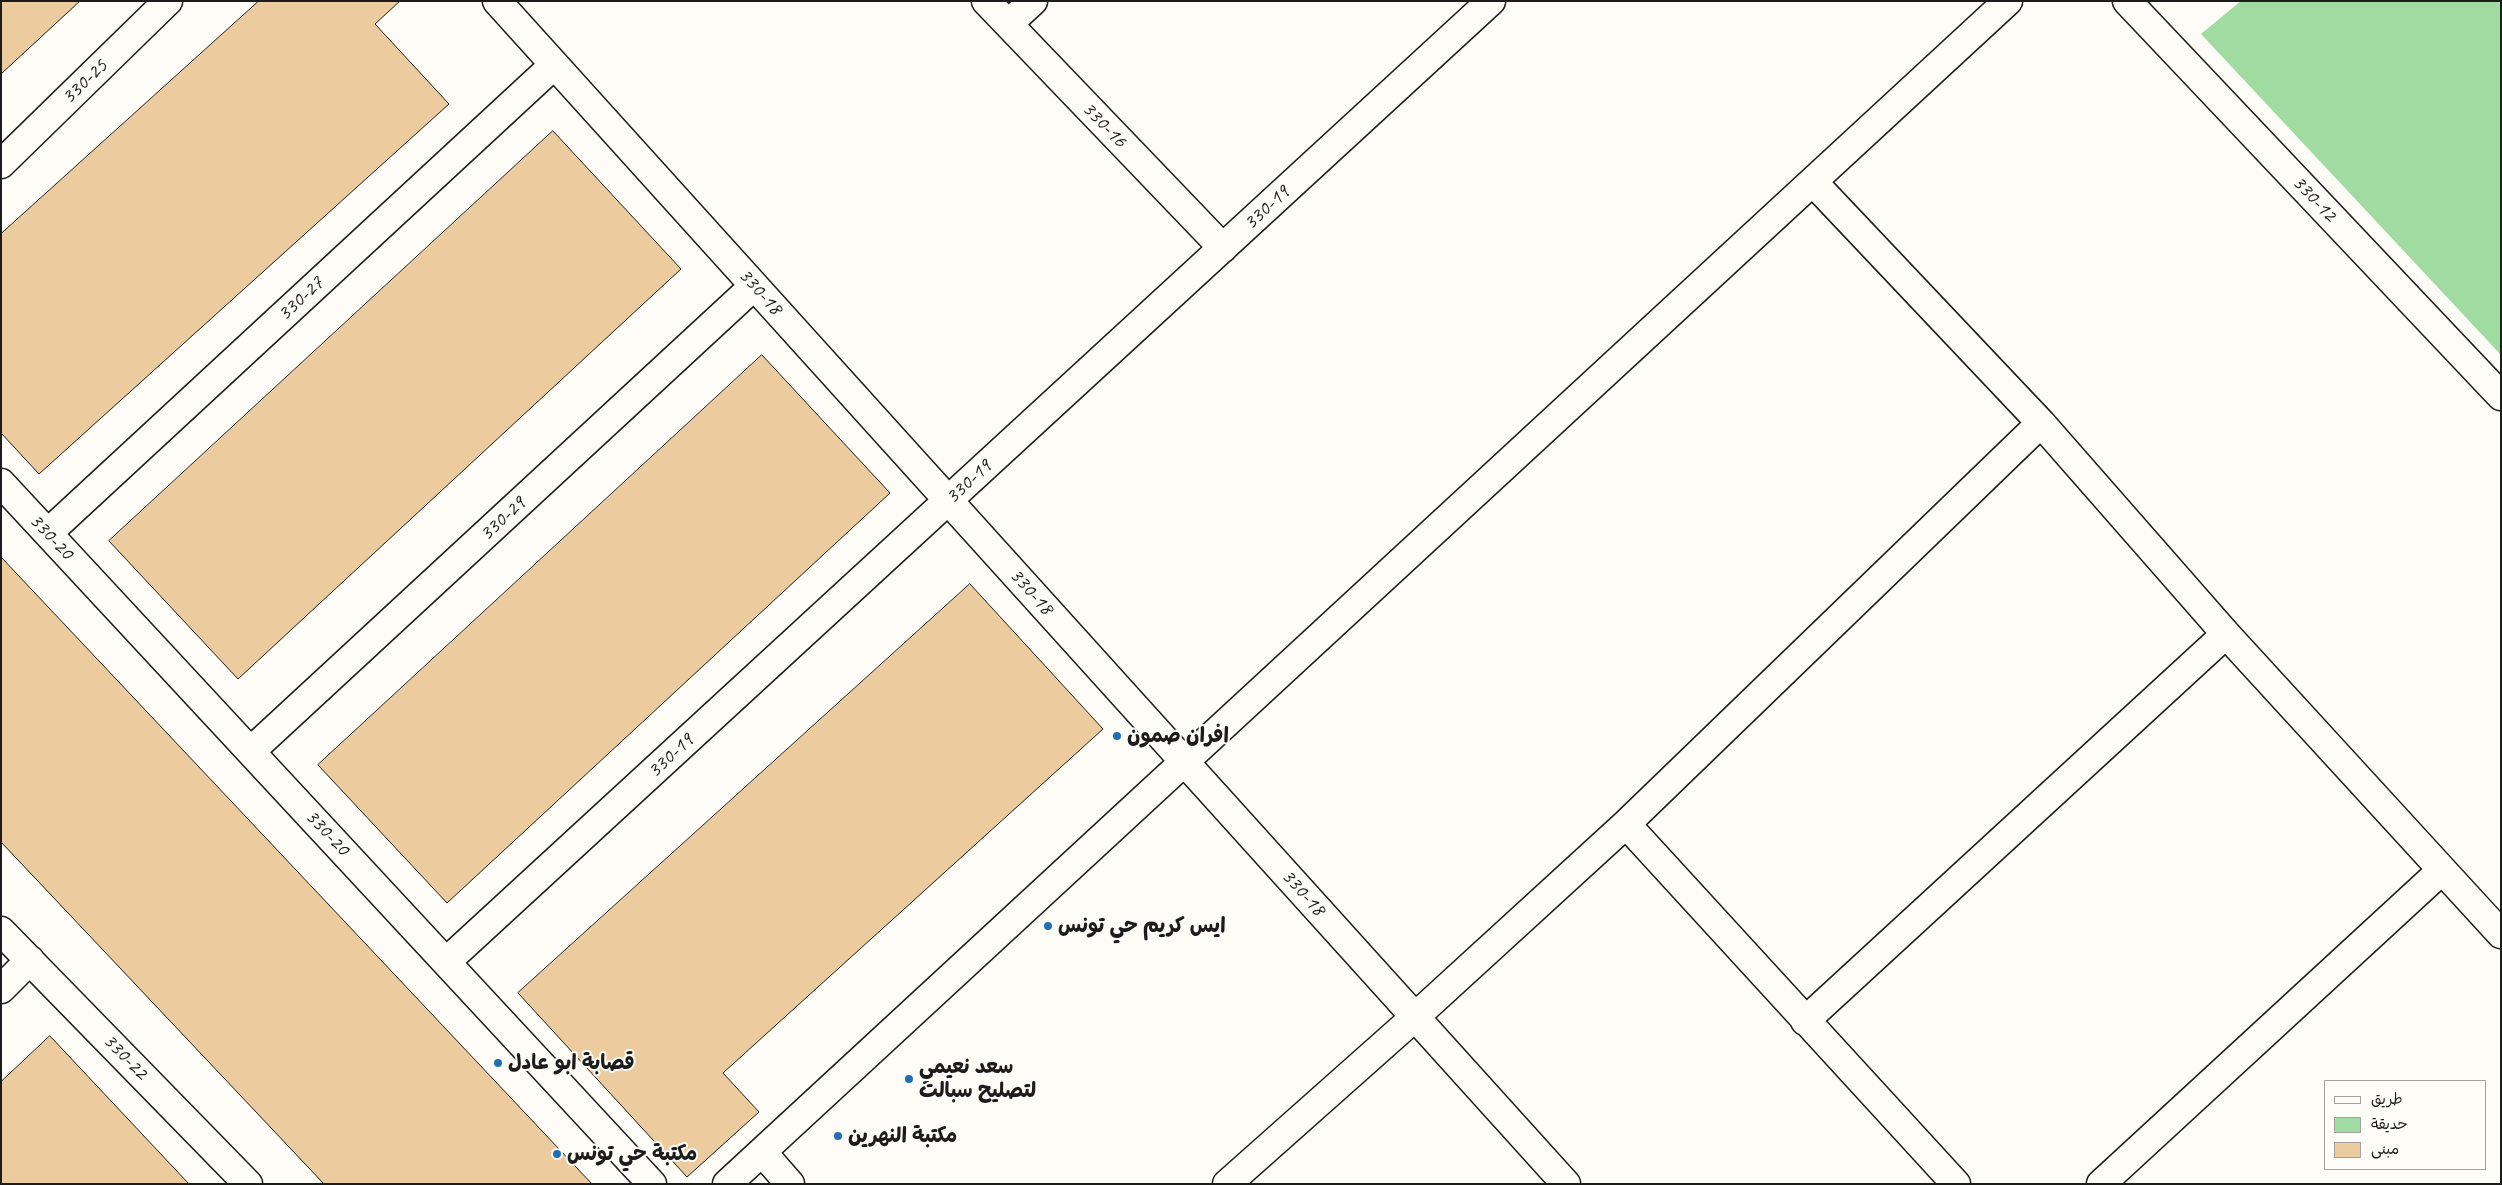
<!DOCTYPE html>
<html>
<head>
<meta charset="utf-8">
<style>
  body { margin:0 }
  #map { position:relative; width:2502px; height:1185px; overflow:hidden; background:#fdfcf7; font-family:Caveat,"Playpen Sans Arabic",sans-serif }
  canvas { display:block }
  .frame { position:absolute; inset:0; border:2px solid #1c1c1c; pointer-events:none }
  .legend { position:absolute; left:2324px; top:1080px; width:162px; height:90px; box-sizing:border-box; background:#fdfcf7; border:1px solid #a3a29f; margin:0; padding:6px 9px; list-style:none; font-size:15px; color:#1c1c1c }
  .legend li { display:flex; align-items:center; gap:10px; height:25px }
  .legend b { width:25px; border:1px solid #a3a29f }
</style>
</head>
<body>
<div id="map">
<canvas width="2502" height="1185"></canvas>
<div class="frame"></div>
<ul class="legend">
<li><b style="height:6px;background:#fdfcf7"></b>طريق</li>
<li><b style="height:14px;background:#a0dba1"></b>حديقة</li>
<li><b style="height:14px;background:#eccb9e"></b>مبنى</li>
</ul>
</div>
<script>
const ctx = document.querySelector('canvas').getContext('2d');
ctx.lineJoin = 'round';
function fill(path, color) {
  ctx.fillStyle = color;
  ctx.fill(path, 'evenodd');
}
function stroke(path, color, width, dash) {
  ctx.strokeStyle = color;
  ctx.lineWidth = width;
  ctx.lineCap = dash ? 'butt' : 'round';
  ctx.setLineDash(dash || []);
  ctx.stroke(path);
}
function drawText(font, color, halo, rows, align = 'center') {
  ctx.font = font + ' Caveat,"Playpen Sans Arabic",sans-serif';
  ctx.lineWidth = 4;
  ctx.setLineDash([]);
  ctx.textBaseline = 'middle';
  ctx.strokeStyle = halo;
  ctx.fillStyle = color;
  for (const [text, x, y, turn = 0] of rows) {
    ctx.save();
    ctx.translate(x, y);
    ctx.rotate((+turn || 0) * Math.PI / 180);
    ctx.textAlign = isNaN(turn) ? turn : align;
    if (halo) ctx.strokeText(text, 0, 0);
    ctx.fillText(text, 0, 0);
    ctx.restore();
  }
}
fill(new Path2D(`
  M2241 1H2501V355L2201 34Z`), '#a0dba1');
const building = new Path2D(`
  M1 1H80L1 74Z
  M259 1H400L375 24 449 104 39 474 1 433V234Z
  M553 131 681 269 238 679 109 541Z
  M762 355 890 493 447 903 318 765Z
  M1 557 592 1184H324L1 842Z
  M970 584 1103 729 723 1073 759 1112 687 1177 518 993Z
  M50 1036 189 1184H1V1082Z`);
fill(building, '#eccb9e');
stroke(building, '#1c1c1c', 1);
const minor = new Path2D(`
  M497 1 1566 1184
  M986 1 1223 248
  M1008 24 1033 1
  M1 164 168 1
  M1813 182 2041 423 2226 634 2501 934
  M1 483 652 1184
  M48 533 554 65
  M251 751 754 286
  M1626 824 1956 1184
  M1 931 248 1184
  M446 962 1491 1
  M1 989 30 960
  M1805 1021 2226 634
  M762 1152 790 1184
  M727 1184 2008 1
  M1227 1184 1415 1017 1626 824 2041 423
  M2101 1184 2442 870`);
const tertiary = new Path2D(`
  M2127 1 2501 396`);
stroke(minor, '#1c1c1c', 31);
stroke(tertiary, '#1c1c1c', 31);
stroke(minor, '#fdfcf7', 28);
stroke(tertiary, '#fdfcf7', 28);
for (const [x, y, r, color] of [
  [1117,736,5,"#1f6fb2"],
  [1048,926,5,"#1f6fb2"],
  [498,1063,5,"#1f6fb2"],
  [909,1079,5,"#1f6fb2"],
  [838,1136,5,"#1f6fb2"],
  [557,1154,5,"#1f6fb2"]
]) {
  const dot = new Path2D();
  dot.arc(x, y, r, 0, 2 * Math.PI);
  ctx.fillStyle = color;
  ctx.fill(dot);
  stroke(dot, '#fdfcf7', 2);
}
drawText('21px', '#1c1c1c', '#fdfcf7', [
  ["330-25",85,82,-44],
  ["330-16",1104,125,46],
  ["330-12",2314,199,47],
  ["330-19",1267,208,-43],
  ["330-18",760,292,48],
  ["330-27",301,299,-43],
  ["330-19",969,482,-43],
  ["330-29",503,519,-43],
  ["330-20",51,537,47],
  ["330-18",1031,592,48],
  ["330-19",671,756,-43],
  ["330-20",327,833,47],
  ["330-18",1303,893,48],
  ["330-22",125,1057,46]
]);
drawText('bold 21px', '#1c1c1c', '#fdfcf7', [
  ["افران صمون",1127,736],
  ["ايس كريم حي تونس",1058,926],
  ["قصابة ابو عادل",508,1063],
  ["سعد نعيمي",919,1067],
  ["لتصليح سبالت",919,1091],
  ["مكتبة النهرين",848,1136],
  ["مكتبة حي تونس",567,1154]
], 'left');
</script>
</body>
</html>
